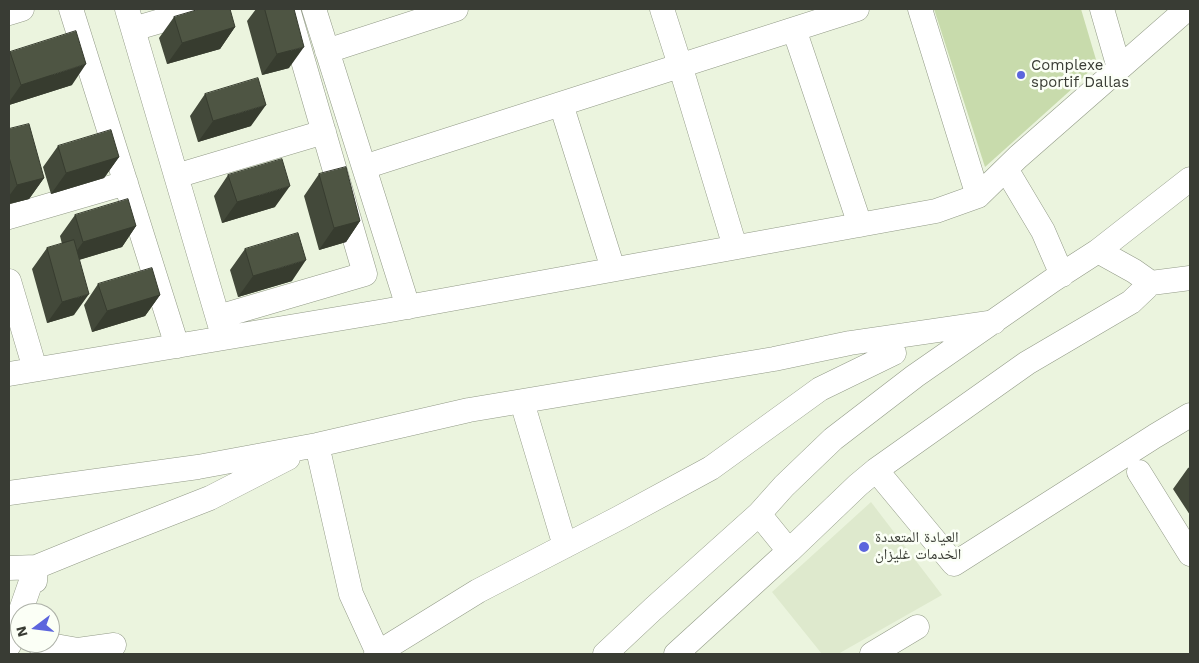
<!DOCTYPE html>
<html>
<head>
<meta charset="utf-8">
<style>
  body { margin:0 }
  #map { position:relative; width:1199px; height:663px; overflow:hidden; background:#ebf4de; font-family:"Work Sans",sans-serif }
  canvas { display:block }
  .frame { position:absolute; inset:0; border:10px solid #393c34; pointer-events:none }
  .north { position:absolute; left:10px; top:603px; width:50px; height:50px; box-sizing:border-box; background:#fbfff6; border:1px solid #adb1a8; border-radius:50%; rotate:255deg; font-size:14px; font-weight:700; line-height:20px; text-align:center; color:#393c34 }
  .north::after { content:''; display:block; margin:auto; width:18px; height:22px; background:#5c65dd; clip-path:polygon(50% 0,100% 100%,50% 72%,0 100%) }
</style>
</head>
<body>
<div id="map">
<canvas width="1199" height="663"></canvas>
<div class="frame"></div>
<div class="north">N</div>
</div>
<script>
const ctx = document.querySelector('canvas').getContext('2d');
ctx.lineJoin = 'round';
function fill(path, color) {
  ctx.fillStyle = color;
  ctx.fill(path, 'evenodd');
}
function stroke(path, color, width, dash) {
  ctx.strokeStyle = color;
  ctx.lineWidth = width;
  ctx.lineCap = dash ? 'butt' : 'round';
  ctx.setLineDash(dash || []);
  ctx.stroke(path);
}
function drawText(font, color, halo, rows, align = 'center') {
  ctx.font = font + ' "Work Sans","Noto Naskh Arabic",sans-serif';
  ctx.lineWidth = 5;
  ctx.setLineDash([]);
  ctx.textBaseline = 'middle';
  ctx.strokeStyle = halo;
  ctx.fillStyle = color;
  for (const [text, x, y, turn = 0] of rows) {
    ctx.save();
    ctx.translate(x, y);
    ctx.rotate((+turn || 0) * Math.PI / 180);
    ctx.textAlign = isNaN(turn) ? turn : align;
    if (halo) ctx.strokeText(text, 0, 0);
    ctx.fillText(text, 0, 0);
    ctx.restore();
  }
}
fill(new Path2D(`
  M871 502 942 595 838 654H822L772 592Z`), '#dee9cd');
fill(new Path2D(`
  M934 9H1081L1097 63 1073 88 985 167Z`), '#c8dbac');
const street = new Path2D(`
  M71 9 177 346
  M127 9 222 332
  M314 9 408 307
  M662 9 680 65 735 247
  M920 9 978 196
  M1102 9 1119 68
  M9 13 22 9
  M133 29 202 9
  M794 29 860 225
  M327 51 456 9
  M561 104 613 269
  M364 167 857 9
  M1006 169 1043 231 1062 275
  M176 176 324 132
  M9 217 126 183
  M1098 251 1134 271 1151 283
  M9 281 35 369
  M218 317 365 274 288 9
  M9 374 385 311 936 211 978 196 1018 157 1187 9
  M522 402 565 546
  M317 445 351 594 378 653
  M876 470 954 564 1155 436 1190 415
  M1139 472 1190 554
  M9 493 198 467 317 445 469 410 774 359 850 343 994 322
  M759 514 789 551
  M9 568 36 567 35 581
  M20 613 36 567 90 545 210 498 288 458
  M38 643 78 650 114 645
  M9 645 20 614
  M376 654 478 591 619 518 711 468 820 389 894 353
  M605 654 653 609 759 514 784 486 833 439 915 376 1053 280 1098 251 1190 179
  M676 654 789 551 858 485 876 470 1027 363 1131 302 1151 283 1190 278
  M872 654 917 627`);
stroke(street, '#929a87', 25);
stroke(street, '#fff', 24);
fill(new Path2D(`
  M256 9H294L289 68 262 75 247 21Z
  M174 17 235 27 220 49 167 64 159 38Z
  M10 52 72 85 9 105V54Z
  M205 94 251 126 198 142 190 116Z
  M9 129 44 178 29 199 9 204Z
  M58 146 119 157 104 178 51 194 43 167Z
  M319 174 360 221 346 242 319 250 304 196Z
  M228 175 275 207 222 223 214 196Z
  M75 215 136 226 122 247 79 260 74 315 47 323 32 269 47 248 62 244 60 236Z
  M245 249 292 281 238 297 230 270Z
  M98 284 160 295 145 316 92 332 84 305Z
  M1190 467V515L1173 489 1188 468Z`), '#43493a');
fill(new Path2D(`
  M235 27 220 49 167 64 182 43Z
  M304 47 289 68 262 75 277 54Z
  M86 64 72 85 9 105V102L21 85Z
  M266 105 251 126 198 142 213 121Z
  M119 157 104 178 51 194 66 173Z
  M44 178 29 199 9 204V196L17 185Z
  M290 186 275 207 222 223 237 202Z
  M360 221 346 242 319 250 334 228Z
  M136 226 122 247 68 263 83 242Z
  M306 260 292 281 238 297 253 276Z
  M89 294 74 315 47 323 62 302Z
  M160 295 145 316 92 332 107 311Z`), '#373c2f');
const building = new Path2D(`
  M200 9H230L235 27 182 43 174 17Z
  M265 9H294L304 47 277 54Z
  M76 31 86 64 21 85 10 52Z
  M258 78 266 105 213 121 205 94Z
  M29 124 44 178 17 185 9 157V129Z
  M111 130 119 157 66 173 58 146Z
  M282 159 290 186 237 202 228 175Z
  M346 167 360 221 334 228 319 174Z
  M128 199 136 226 83 242 75 215Z
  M298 233 306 260 253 276 245 249Z
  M74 240 89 294 62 302 47 248Z
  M152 268 160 295 107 311 98 284Z`);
fill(building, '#4e5543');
stroke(building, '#373c2f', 1);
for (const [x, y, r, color] of [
  [1021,75,5,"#5c65dd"],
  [864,547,6,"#5c65dd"]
]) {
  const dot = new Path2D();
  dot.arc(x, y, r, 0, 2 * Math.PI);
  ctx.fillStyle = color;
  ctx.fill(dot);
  stroke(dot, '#fbfff6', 2);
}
drawText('15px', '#393c34', '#fbfff6', [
  ["Complexe",1031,66],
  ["sportif Dallas",1031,83],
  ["العيادة المتعددة",875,538],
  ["الخدمات غليزان",875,555]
], 'left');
</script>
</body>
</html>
